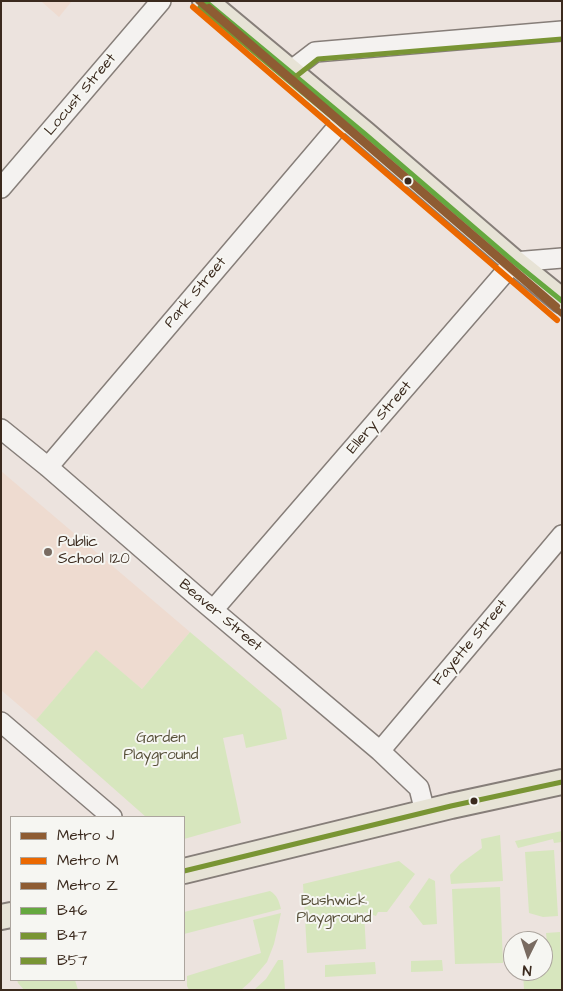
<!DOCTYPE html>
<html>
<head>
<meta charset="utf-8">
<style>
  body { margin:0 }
  #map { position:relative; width:563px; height:991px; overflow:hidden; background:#ece3de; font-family:"Architects Daughter",sans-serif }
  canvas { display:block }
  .frame { position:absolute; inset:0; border:2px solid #3b2a1e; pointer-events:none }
  .legend { position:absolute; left:10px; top:816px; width:175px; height:165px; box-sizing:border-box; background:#f6f6f2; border:1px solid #aba49d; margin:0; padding:6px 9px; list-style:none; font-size:15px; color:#3b2a1e }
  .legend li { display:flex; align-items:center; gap:10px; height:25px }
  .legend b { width:25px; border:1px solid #aba49d }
  .north { position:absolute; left:503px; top:931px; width:50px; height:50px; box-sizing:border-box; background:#f6f6f2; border:1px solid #aba49d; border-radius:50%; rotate:184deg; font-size:14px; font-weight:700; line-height:20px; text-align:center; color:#3b2a1e }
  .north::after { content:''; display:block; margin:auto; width:18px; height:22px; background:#796b61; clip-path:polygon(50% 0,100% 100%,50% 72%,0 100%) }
</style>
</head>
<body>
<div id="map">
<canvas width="563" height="991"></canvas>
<div class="frame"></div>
<ul class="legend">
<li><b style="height:6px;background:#8e5c33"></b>Metro J</li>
<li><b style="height:6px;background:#eb6800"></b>Metro M</li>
<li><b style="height:6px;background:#8e5c33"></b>Metro Z</li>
<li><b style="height:6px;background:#65a83f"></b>B46</li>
<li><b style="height:6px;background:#799534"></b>B47</li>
<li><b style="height:6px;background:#799534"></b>B57</li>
</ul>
<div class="north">N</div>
</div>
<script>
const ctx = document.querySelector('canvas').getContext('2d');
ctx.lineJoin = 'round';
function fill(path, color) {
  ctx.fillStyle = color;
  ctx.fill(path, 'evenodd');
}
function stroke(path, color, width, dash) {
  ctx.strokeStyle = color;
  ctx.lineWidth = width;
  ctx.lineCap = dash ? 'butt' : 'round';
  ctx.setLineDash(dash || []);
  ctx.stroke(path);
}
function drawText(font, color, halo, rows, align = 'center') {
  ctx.font = font + ' "Architects Daughter",sans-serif';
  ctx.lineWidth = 4;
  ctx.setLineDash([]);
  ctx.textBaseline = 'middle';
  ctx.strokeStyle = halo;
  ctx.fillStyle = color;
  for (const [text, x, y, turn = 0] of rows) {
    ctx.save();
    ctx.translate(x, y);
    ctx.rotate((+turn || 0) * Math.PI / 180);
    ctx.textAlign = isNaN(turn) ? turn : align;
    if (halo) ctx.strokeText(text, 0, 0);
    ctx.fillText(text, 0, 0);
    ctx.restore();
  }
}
fill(new Path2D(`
  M43 1H72L59 17 42 2Z
  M1 471 190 632 142 689 96 651 36 720 1 690Z`), '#eedbd0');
fill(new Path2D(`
  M190 632 281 709 287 739 246 748 243 734 223 738 241 823 184 839V817H146L36 720 96 650 142 689Z
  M562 831V842L554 843 553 839 518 848 515 841Z
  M500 835 503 881 451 884 450 875 460 864 482 848 481 839Z
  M554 850 558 916 543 917 529 913 525 852Z
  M399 861 415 874 387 912H378L376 916 364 912 366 949 307 953 303 884Z
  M429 878 435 881 437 924 423 925 409 907Z
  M500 887 503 963 455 964 452 889Z
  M270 891C277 895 279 901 281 909L184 934V912Z
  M281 913 274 944 267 962 250 982 241 990H189L187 986V976L261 953 253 920Z
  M560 932 562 990H524L523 971H543V943H547L546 933Z
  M278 960H283L285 990H254L266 979Z
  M442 960 443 971 411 972V961Z
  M375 962 376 974 325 977V965Z
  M17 980H75L78 990H24L18 983Z`), '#d7e6be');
const minor = new Path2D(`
  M289 72 315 52 562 31
  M1 188 161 1
  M1 429 48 467 200 599 380 751 419 788 425 812
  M48 467 345 118
  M213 610 514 262 562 258
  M1 722 112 817
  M380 751 562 535`);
const major = new Path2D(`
  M205 1 365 134 514 262 562 301
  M184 871 451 806 562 782
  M1 917 11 915`);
stroke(minor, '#867e79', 22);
stroke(major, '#867e79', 28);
stroke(minor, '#f4f2f0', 19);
stroke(major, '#e7e3d6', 24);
stroke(new Path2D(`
  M205 1 365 134 514 262 562 301`), '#65a83f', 5);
stroke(new Path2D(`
  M200 7 360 140 509 268 557 307
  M294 78 318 59 562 39`), '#799534', 5);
stroke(new Path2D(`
  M184 871 451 806 562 782`), '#799534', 5);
stroke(new Path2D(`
  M198 1 562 314`), '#8e5c33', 6);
stroke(new Path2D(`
  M193 7 557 320`), '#eb6800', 6);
stroke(new Path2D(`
  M209 7 557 306`), '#8e5c33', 6);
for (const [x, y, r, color] of [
  [408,181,4.5,"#3b2a1e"],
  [48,552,5,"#796b61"],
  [474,801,4.5,"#3b2a1e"]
]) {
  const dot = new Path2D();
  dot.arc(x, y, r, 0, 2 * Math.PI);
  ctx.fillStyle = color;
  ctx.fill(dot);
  stroke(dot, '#f6f6f2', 2);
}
drawText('15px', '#3b2a1e', '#f6f6f2', [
  ["Locust Street",81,95,-50],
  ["Park Street",196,293,-50],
  ["Ellery Street",380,418,-49],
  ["Beaver Street",220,616,40],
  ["Fayette Street",471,643,-50]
]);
drawText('15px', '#3b2a1e', '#f6f6f2', [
  ["Public",58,543],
  ["School 120",58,560]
], 'left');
drawText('15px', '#575039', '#f6f6f2', [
  ["Garden",161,739],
  ["Playground",161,756],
  ["Bushwick",334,902],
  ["Playground",334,919]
]);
</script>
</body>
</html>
